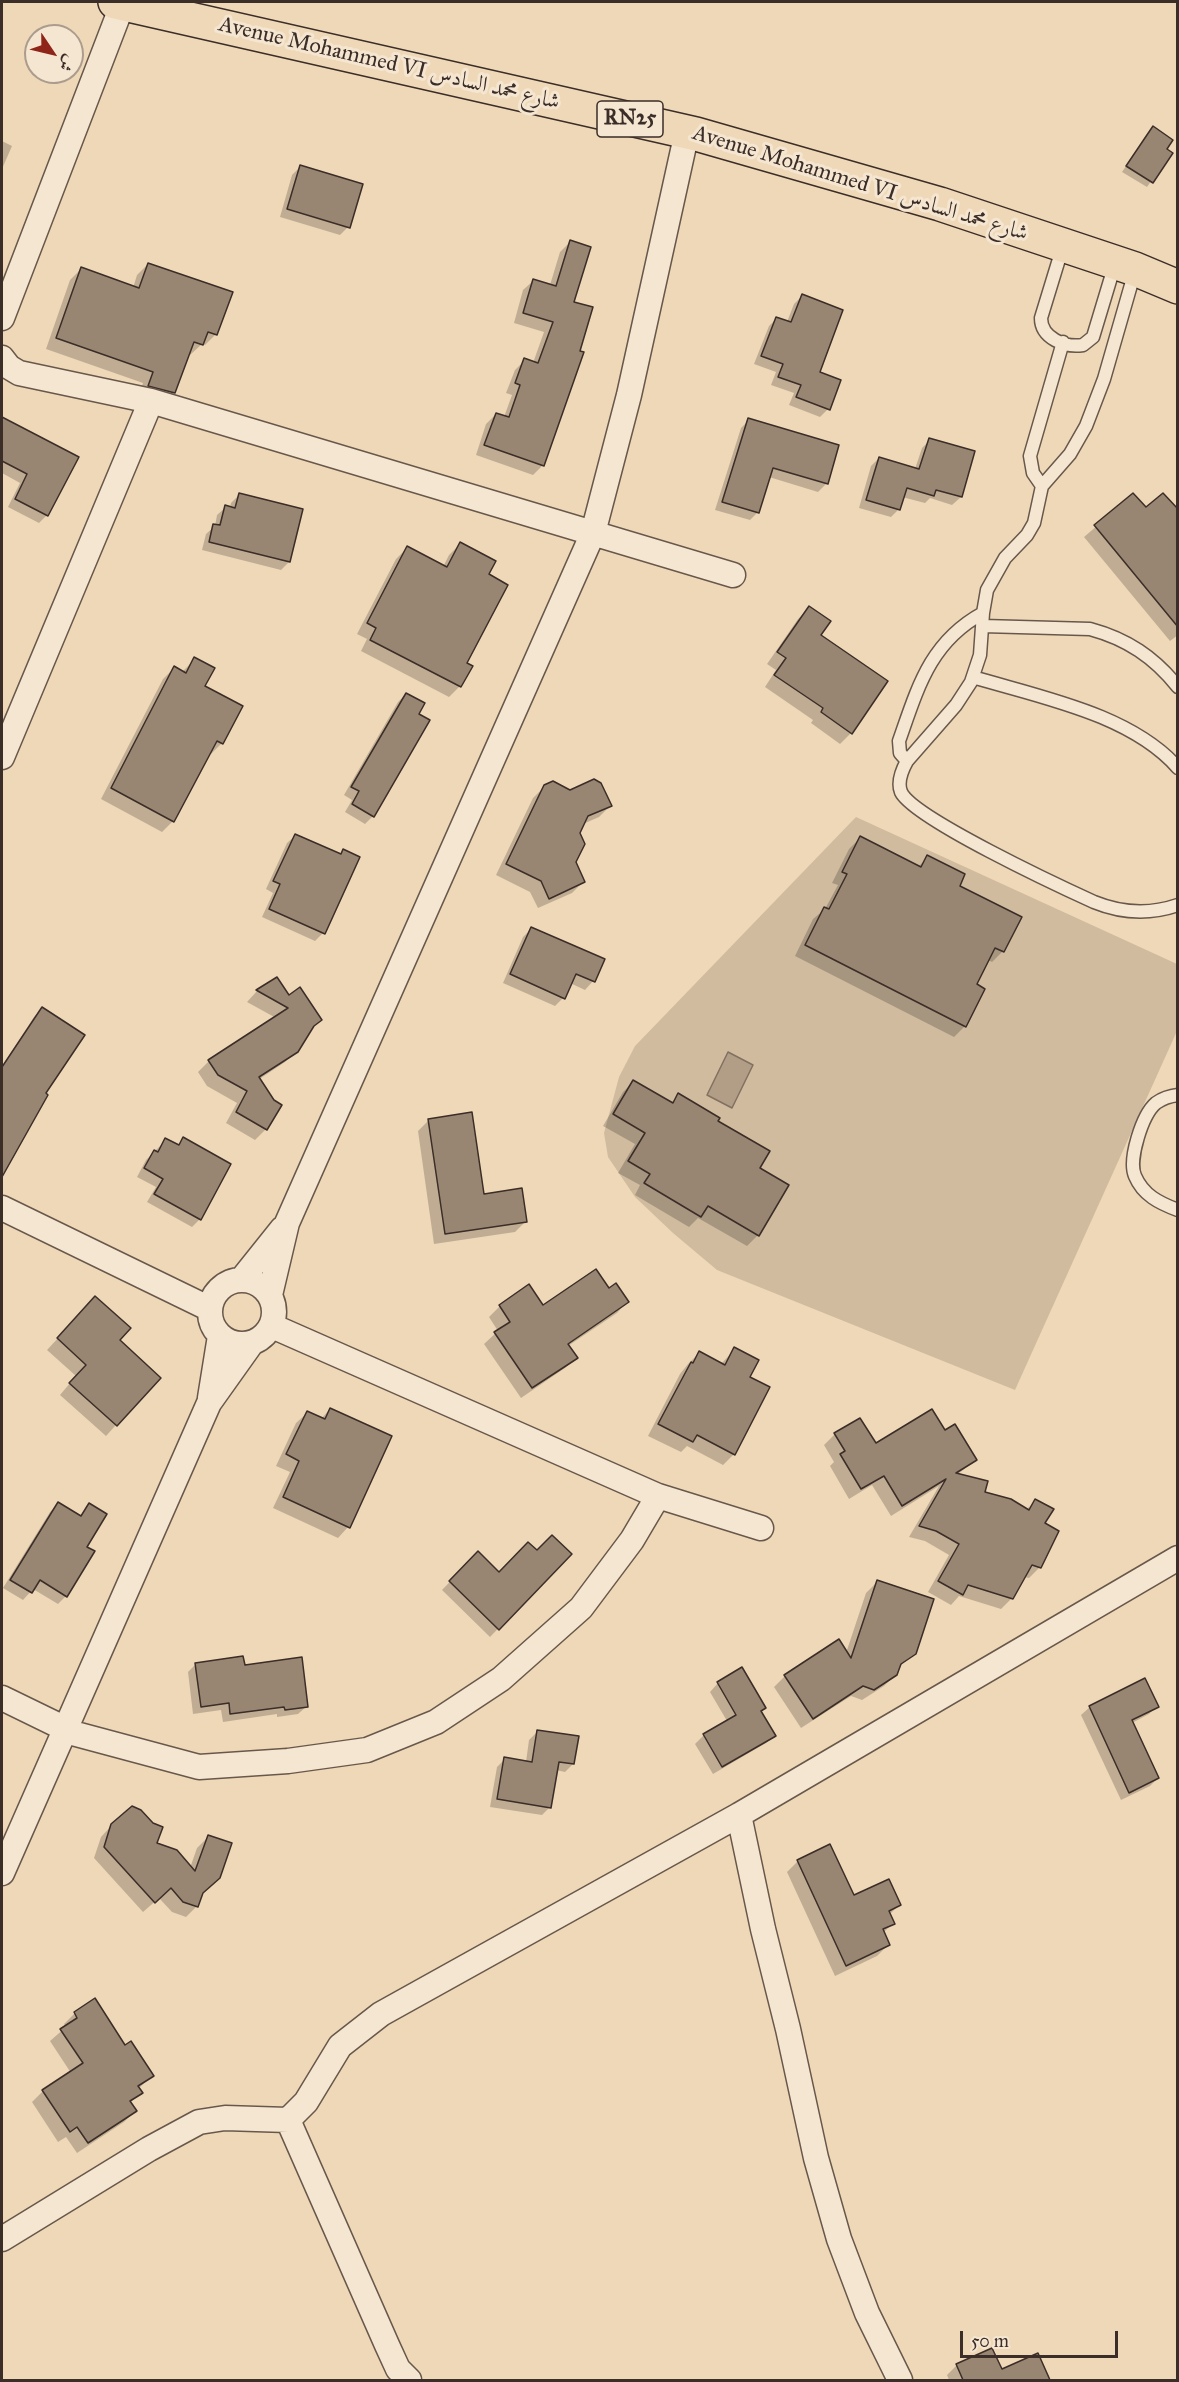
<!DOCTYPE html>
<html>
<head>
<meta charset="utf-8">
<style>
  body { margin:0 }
  #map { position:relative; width:1179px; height:2382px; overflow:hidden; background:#efd8b8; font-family:"IM FELL Great Primer",Amiri,serif }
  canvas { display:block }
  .frame { position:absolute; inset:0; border:3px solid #3b2d27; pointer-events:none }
  .north { position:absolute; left:24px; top:24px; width:60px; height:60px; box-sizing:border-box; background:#f5e6d1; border:2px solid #ab9c8d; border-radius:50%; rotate:125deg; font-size:16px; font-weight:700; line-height:24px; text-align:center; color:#3b2d27 }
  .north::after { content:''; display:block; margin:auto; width:21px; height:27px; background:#8f2418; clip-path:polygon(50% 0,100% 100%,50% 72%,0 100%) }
  .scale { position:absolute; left:960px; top:2331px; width:158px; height:27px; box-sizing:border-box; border:3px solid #3b2d27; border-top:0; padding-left:8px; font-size:18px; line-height:21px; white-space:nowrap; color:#3b2d27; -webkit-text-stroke:4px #f5e6d1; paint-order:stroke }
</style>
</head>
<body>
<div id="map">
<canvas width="1179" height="2382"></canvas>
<div class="frame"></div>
<div class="north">ش</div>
<div class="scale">50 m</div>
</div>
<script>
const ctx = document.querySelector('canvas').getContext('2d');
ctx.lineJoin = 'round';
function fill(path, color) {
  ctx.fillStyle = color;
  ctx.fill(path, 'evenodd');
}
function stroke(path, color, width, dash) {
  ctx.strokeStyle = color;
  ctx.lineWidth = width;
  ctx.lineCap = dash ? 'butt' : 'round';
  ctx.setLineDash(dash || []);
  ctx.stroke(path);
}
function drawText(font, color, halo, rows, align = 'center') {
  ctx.font = font + ' "IM FELL Great Primer",Amiri,serif';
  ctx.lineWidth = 6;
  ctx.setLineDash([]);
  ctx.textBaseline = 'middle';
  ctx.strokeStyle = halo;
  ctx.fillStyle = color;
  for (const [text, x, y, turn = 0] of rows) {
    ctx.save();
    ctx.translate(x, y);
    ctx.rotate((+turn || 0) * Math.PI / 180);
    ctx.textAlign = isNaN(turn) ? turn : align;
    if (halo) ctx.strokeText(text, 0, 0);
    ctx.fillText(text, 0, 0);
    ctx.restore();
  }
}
fill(new Path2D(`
  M856 817 1177 964V1031L1015 1390 717 1270 673 1233 635 1197 608 1157 604 1133 619 1077 635 1046Z`), '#d0bb9f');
const water = new Path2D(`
  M728 1052 753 1065 732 1108 707 1095Z`);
fill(water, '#b29e87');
stroke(water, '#827161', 1.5);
fill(new Path2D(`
  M1148 133 1170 154 1147 187 1122 172Z
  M2 141 12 146 2 169Z
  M300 167 348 227 340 235 280 217 292 175Z
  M570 242 572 303 543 465 533 475 476 455 486 424 496 414 504 417 512 395 506 393 515 370 525 360 533 363 544 332 514 323 523 290 533 281 550 285 560 252Z
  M148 264 216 334 205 345 202 344 190 355 188 354 174 393 163 404 138 397 143 383 46 349 70 280 81 269 133 288 137 275Z
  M802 296 818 373 828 409 820 417 789 405 794 393 771 385 776 372 754 364 769 326 777 318 787 322 794 304Z
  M2 418 77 458 47 515 39 523 8 507 20 483 2 473Z
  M749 420 837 446 826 484 818 492 769 477 758 512 750 520 715 510 741 428Z
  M930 440 961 497 952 505 930 498 925 503 902 497 899 509 891 517 859 508 871 466 879 458 915 469 922 448Z
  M239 495 289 562 281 570 202 550 206 534 215 526 217 515 226 507 230 508 231 503Z
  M1133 495 1146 510 1178 512V635L1170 641 1084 537Z
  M460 544 487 575 460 686 449 697 361 651 367 639 357 634 396 559 407 548 443 567 449 555Z
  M809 608 851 733 840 744 811 723 813 720 765 687 776 670 767 664 798 619Z
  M195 659 222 743 211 754 209 753 173 821 162 832 101 799 163 679 174 668 182 672Z
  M406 694 373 816 365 824 345 812 352 800 344 795 398 702Z
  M545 786 610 806 599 817 583 824 578 833 574 862 583 882 572 893 538 908 530 892 496 875 533 798Z
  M296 835 339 855 343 850 358 857 323 933 315 941 262 917 273 893 266 889 287 843Z
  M860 838 918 867 928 857 958 886 1003 951 992 962 988 960 975 985 965 1026 954 1037 795 956 813 919 825 909 838 885 832 883 849 849Z
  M531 929 603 960 593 981 585 990 570 983 563 998 555 1006 503 983 523 937Z
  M276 979 309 1031 296 1051 285 1062 258 1080 266 1129 255 1140 226 1123 237 1103 207 1086 198 1072 209 1061 276 1018 247 1002 257 991Z
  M42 1009 44 1094 7 1163 2 1169V1066L34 1017Z
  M634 1081 671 1103 679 1095 716 1122 758 1168V1235L747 1246 698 1218 689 1227 635 1195 640 1185 618 1173 635 1144 603 1126 623 1092Z
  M429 1120 483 1196 526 1221 515 1232 434 1244 418 1131Z
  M183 1139 200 1219 192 1227 147 1202 156 1187 137 1177 146 1160 166 1140 177 1146Z
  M529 1286 542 1307 608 1290 627 1302 617 1313 568 1346 576 1358 565 1368 521 1398 484 1344 498 1331 489 1317 500 1306Z
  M85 1309 118 1340 116 1425 106 1436 60 1395 76 1376 47 1350Z
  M735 1349 748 1377 734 1454 723 1465 687 1446 681 1452 648 1436 680 1374 688 1364 699 1353 721 1364Z
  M330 1409 348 1527 338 1538 273 1508 290 1472 276 1466 296 1423 307 1413 321 1419Z
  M945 1432 975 1460 957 1475 983 1494 1026 1510 1036 1500 1043 1524 1040 1567 1029 1578 1024 1577 1012 1598 1001 1609 959 1596 951 1605 928 1592 949 1555 925 1541 909 1537 939 1486 891 1516 872 1485 849 1499 830 1466 834 1462 824 1445 835 1434 875 1445Z
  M58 1504 79 1517 89 1505 85 1547 66 1596 58 1604 33 1589 23 1600 3 1588 50 1512Z
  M537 1552 570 1554 490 1637 442 1590 478 1553 499 1574Z
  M877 1582 915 1653 898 1668 896 1674 884 1686 862 1700 851 1696 801 1728 774 1687 785 1676 846 1653 866 1593Z
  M196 1664 243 1666 307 1706 298 1714 277 1717V1714L223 1722 221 1710 193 1714 188 1672Z
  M718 1683 765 1708 760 1712 774 1735 766 1743 713 1774 695 1744 704 1735 727 1721 710 1692Z
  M1157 1706 1149 1714 1132 1723 1158 1778 1150 1786 1121 1800 1081 1715 1090 1707Z
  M538 1731 573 1764 565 1772 556 1770 550 1807 542 1815 490 1807 497 1767 505 1759 526 1762 529 1740Z
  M112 1825 155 1844 190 1868 197 1848 208 1837 202 1894 197 1906 186 1917 172 1912 159 1898 143 1912 94 1858 101 1837Z
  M798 1861 854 1897 899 1905 889 1915 893 1923 883 1933 888 1945 877 1956 835 1976 787 1872Z
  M94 2000 125 2047 152 2076 138 2089 141 2092 130 2103 135 2111 124 2122 77 2153 66 2137 58 2142 32 2102 43 2091 71 2073 50 2041 66 2027 64 2024 75 2013Z
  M992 2350 1001 2371 1038 2355 1049 2380H949L947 2375 957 2365Z`), '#0003');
const building = new Path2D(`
  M1153 126 1173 140 1167 149 1173 153 1153 183 1126 166Z
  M300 165 363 184 350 228 287 209Z
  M570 240 591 247 574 302 593 307 580 351 584 352 544 466 484 445 496 413 509 417 520 385 515 383 524 358 538 363 553 322 523 313 533 279 556 286Z
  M148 263 233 292 217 335 208 332 203 345 194 342 175 393 148 386 153 372 56 338 81 267 139 288Z
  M802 294 843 310 820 372 841 380 830 410 796 397 801 385 778 377 783 364 761 356 776 317 791 322Z
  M2 417 79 457 48 516 15 499 27 474 2 461Z
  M748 418 839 445 828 484 773 468 759 513 722 502Z
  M929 438 975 451 962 497 936 490 934 496 907 488 900 510 866 500 879 457 919 469Z
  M239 493 303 509 290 562 209 542 213 524 220 525 225 505 235 508Z
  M1133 493 1146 507 1163 493 1178 509V627L1094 525Z
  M460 542 496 561 489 574 508 585 467 663 473 666 461 687 370 640 376 628 367 623 407 546 447 567Z
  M809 606 831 621 821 635 888 681 852 734 821 712 823 708 774 675 786 658 777 652Z
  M194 657 215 668 205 686 243 706 223 744 217 741 174 822 111 788 174 666 186 673Z
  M406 693 425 703 419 714 430 720 374 817 352 804 359 791 351 787Z
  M594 779 601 783 612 806 588 816 580 833 585 844 576 862 585 882 549 899 541 881 506 864 544 785 553 781 570 790Z
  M295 834 341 854 343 849 360 857 325 934 269 909 280 884 273 881Z
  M860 836 921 867 927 855 965 874 960 886 1022 917 1004 952 995 948 977 984 985 989 966 1027 805 945 824 907 829 909 847 874 842 872Z
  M531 927 605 959 595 982 576 974 565 999 510 974Z
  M277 977 289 995 300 987 322 1020 314 1026 298 1052 259 1077 274 1100 282 1105 267 1130 236 1112 247 1091 218 1075 208 1060 288 1008 256 990Z
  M42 1007 85 1035 46 1093 48 1095 2 1177V1067Z
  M633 1080 673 1103 678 1093 720 1118 718 1121 770 1151 760 1168 789 1185 759 1236 708 1206 701 1217 644 1183 650 1174 628 1161 645 1133 613 1114Z
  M472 1112 484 1194 522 1188 527 1222 445 1234 428 1119Z
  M183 1137 231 1164 201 1220 154 1194 163 1179 144 1168 154 1150 158 1152 165 1138 179 1145Z
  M596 1269 609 1288 616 1283 629 1302 568 1344 578 1358 532 1388 494 1332 510 1322 499 1305 529 1284 543 1305Z
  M95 1296 131 1328 120 1340 161 1378 117 1426 69 1383 86 1365 57 1338Z
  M734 1347 759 1360 750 1377 770 1387 735 1455 697 1435 693 1442 658 1424 691 1362 693 1363 699 1351 725 1365Z
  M330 1408 392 1436 350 1528 283 1497 299 1461 286 1454 307 1411 325 1419Z
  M932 1409 945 1430 955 1424 977 1460 956 1473 988 1481 985 1492 1011 1499 1029 1510 1035 1499 1054 1509 1045 1523 1059 1531 1041 1568 1032 1565 1013 1599 968 1585 963 1595 938 1581 959 1544 936 1531 919 1526 946 1479 902 1506 884 1476 861 1489 840 1454 845 1451 834 1433 860 1418 876 1443Z
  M58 1502 81 1516 89 1503 107 1514 87 1547 95 1551 67 1597 40 1580 32 1593 10 1580Z
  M552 1535 572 1554 499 1630 449 1581 478 1551 499 1572 528 1542 537 1550Z
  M877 1580 934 1599 916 1654 901 1664 897 1675 874 1690 863 1686 813 1719 784 1675 839 1639 851 1658Z
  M243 1656 245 1665 302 1657 308 1707 285 1710 284 1707 230 1714 229 1703 201 1707 195 1663Z
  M742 1667 766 1708 761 1711 776 1736 722 1767 703 1734 736 1715 717 1682Z
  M1145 1678 1159 1707 1132 1720 1159 1778 1129 1793 1089 1706Z
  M537 1730 579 1736 574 1764 559 1762 551 1808 497 1799 504 1757 532 1762Z
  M132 1806 141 1810 153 1823 163 1827 157 1843 177 1850 195 1871 208 1835 232 1843 220 1878 203 1893 198 1907 183 1902 171 1888 155 1903 104 1847 111 1824Z
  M830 1844 854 1895 889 1879 901 1905 889 1911 895 1924 883 1929 890 1945 846 1966 797 1860Z
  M95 1998 125 2045 131 2041 154 2076 138 2086 143 2093 130 2101 137 2111 88 2143 77 2127 70 2132 42 2090 83 2063 60 2029 77 2018 74 2012Z
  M992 2348 1002 2369 1038 2353 1050 2380H963L956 2364Z`);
fill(building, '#998672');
stroke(building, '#3b2d27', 1.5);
const service = new Path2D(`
  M1063 246 1041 318C1041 338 1065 348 1083 345L1093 337 1115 264
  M1135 271 1104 379 1086 426 1070 454 1042 486 1034 523 1027 535 1005 558 987 590 983 613 980 655 971 682 956 705 907 761C902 770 897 782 901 792 913 818 1061 887 1094 902 1121 913 1149 915 1178 905
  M1042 486 1033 473 1030 456 1063 342
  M983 626 1090 629C1127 639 1154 657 1178 687
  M973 677C1039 697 1131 714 1178 768
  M907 761 900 753 899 741C918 687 930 642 983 613
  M1178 1095C1169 1096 1163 1098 1156 1103 1142 1115 1128 1160 1135 1176 1143 1195 1159 1203 1178 1210`);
const minor = new Path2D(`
  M2 318 123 3
  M2 358 9 367 19 373 151 401 733 575
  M2 757 151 401
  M2 1208 210 1309
  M242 1279 282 1229
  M210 1312a32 32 0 1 1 64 0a32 32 0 1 1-64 0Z
  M270 1295 287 1223 593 533 629 395 687 132
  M272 1326 658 1496 761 1528
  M210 1398 220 1336
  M2 1698 76 1734 199 1767 288 1761 367 1750 436 1722 501 1679 581 1608 632 1540 658 1496
  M739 1815 763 1929 788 2029 816 2158 839 2239 867 2313 900 2380
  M2 1873 209 1403 251 1344
  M288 2120 387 2345 398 2369 409 2380
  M2 2239 149 2149 199 2122 225 2118 288 2120 306 2102 340 2046 381 2014 739 1815 1178 1558`);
const primary = new Path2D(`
  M115 2 696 134 940 204 1135 269 1178 287`);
stroke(service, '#68584b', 15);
stroke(minor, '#68584b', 27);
stroke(primary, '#3b2d27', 36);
stroke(service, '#f5e6d1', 12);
stroke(minor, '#f5e6d1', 24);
stroke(primary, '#efd8b8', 33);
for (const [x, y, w] of [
  [630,119,66]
]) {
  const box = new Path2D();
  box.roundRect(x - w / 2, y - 18, w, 36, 4.5);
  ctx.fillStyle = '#f5e6d1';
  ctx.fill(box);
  stroke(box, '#3b2d27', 1.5);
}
drawText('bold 21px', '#3b2d27', null, [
  ["RN25",630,119]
]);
drawText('22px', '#3b2d27', '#f5e6d1', [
  ["Avenue Mohammed VI شارع محمد السادس",389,64,13],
  ["Avenue Mohammed VI شارع محمد السادس",860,184,17]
]);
</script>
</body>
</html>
